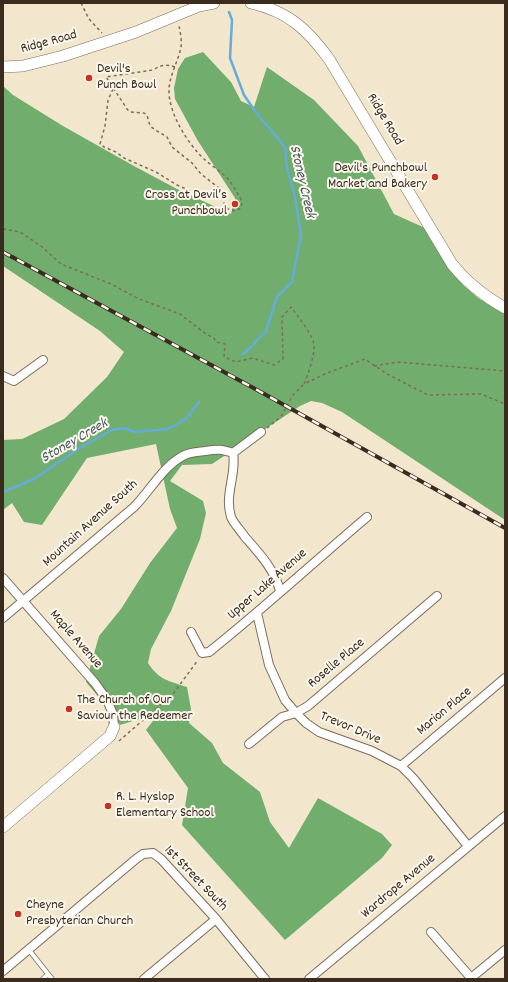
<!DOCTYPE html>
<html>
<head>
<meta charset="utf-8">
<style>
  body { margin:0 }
  #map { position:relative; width:508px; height:982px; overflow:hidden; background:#f2e7cc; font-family:Dekko,sans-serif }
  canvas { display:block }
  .frame { position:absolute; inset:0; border:4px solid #3b2a1e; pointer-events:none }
</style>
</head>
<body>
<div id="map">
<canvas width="508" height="982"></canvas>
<div class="frame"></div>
</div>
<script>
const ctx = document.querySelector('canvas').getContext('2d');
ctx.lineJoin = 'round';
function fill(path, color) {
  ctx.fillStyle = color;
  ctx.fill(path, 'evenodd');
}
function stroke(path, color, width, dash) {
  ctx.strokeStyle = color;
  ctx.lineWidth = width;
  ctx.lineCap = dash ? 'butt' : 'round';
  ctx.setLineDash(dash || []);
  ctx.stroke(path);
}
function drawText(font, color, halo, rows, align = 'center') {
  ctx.font = font + ' Dekko,sans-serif';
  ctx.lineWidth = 4;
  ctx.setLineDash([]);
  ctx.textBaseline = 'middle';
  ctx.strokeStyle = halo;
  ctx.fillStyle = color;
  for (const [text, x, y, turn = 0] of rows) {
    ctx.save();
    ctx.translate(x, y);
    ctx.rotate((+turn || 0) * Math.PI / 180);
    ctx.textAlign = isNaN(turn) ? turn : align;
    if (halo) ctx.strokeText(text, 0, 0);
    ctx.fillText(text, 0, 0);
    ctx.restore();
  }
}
fill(new Path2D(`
  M203 52 231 82 241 101 254 107 267 67 314 100 358 146 394 214 425 228 463 285 478 298 505 314V520L342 412 322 403 311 401 300 406 212 464 182 465 170 481 203 501 206 513 200 539 171 611 151 649 148 663C159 680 169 681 187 687L191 709 189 723 212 743 223 763 260 792 270 822 289 848 318 798 382 834 392 845 382 858 285 940 182 825 188 788 146 730 159 713 120 725 116 717 86 682 99 636 121 609 150 563 177 528 170 509 156 444 87 458 42 525 24 522 12 503 3 510V440L22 439 64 419 107 377 124 352 100 331 3 266V86L13 95 63 126 134 166 177 189 231 214 235 198 198 141 175 99 174 88 178 69 185 58Z`), '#71ad6d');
stroke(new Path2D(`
  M229 12 232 20 230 58 244 95 255 111 285 147 287 168 295 197 301 235 292 282 277 297 266 331 250 348 243 354
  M3 492 34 479 78 449 112 430 124 428 135 432 168 429 186 419 199 402`), '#63acdb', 2.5);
const lane = new Path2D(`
  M29 950 52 979
  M43 979 48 974`);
const street = new Path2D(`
  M3 376 14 381 43 360
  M233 453C237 474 224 494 231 517 234 524 241 531 245 537 259 553 275 570 280 591
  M3 578 95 683 107 700 113 714 114 727
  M257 613 269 665 285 700 296 713 306 723 319 732 372 751 401 766 413 778 468 846
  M3 618 134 507C150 491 162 468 181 457 188 452 197 452 205 451 218 449 221 449 233 453L261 432
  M191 632 202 653 209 652C263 609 314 562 367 517
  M249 744 282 717 296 713 308 706 437 596
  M401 766 505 678
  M431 932 472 979
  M3 971 136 859 143 854 153 853 161 859 216 919 265 979
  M471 978 505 950
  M144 979 216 919
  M309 979 505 816`);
const secondary = new Path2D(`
  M251 3C289 12 307 29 329 59L452 264C467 283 484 296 505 308
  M3 67 23 66 63 56 136 32 199 6 214 3
  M3 827 110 736 114 727`);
stroke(lane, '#7b6c5b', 5.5);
stroke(street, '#7b6c5b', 10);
stroke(secondary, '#7b6c5b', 12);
stroke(new Path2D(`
  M81 3 89 19 102 33
  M175 67C166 64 161 65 153 70L106 77 127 109 130 112 144 113 147 115 150 126 157 131 167 137 172 147 192 163 201 174 219 188 223 194 224 203 228 209 235 211 241 208 242 201C238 194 234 187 229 180 220 170 208 164 199 154 185 138 171 116 169 94 168 77 178 63 181 47 182 40 180 32 179 25
  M113 89 108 100 105 126 100 144 104 147 116 152 124 158 156 172 177 185 195 193 206 197 222 194
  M3 229 20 232 41 246 61 264 111 284 139 299 180 314 206 334 214 338 216 342 225 344 224 357 236 362 253 358 274 365 283 359 282 317 291 307C297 315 313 335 314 345 315 354 308 375 304 384L327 373 365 359 387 374 428 395 481 394 505 404
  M374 366 397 362 505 371
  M267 428 278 419 282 415 293 395 304 384
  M119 741 173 694 198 660`), '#7b6c5b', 1.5, [3, 3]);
stroke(lane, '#fff', 4);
stroke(street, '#fff', 8);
stroke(secondary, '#fff', 11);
const rail = new Path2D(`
  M3 252 259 391 505 528`);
stroke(rail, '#3b2a1e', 4);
stroke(rail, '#fbf7ec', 2.5, [8]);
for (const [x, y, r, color] of [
  [89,78,4,"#c8321e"],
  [435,177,4,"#c8321e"],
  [235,204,4,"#c8321e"],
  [69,709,4,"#c8321e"],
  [108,806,4,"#c8321e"],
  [18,914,4,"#c8321e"]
]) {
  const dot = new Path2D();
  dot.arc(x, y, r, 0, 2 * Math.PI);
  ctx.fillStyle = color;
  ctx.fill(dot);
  stroke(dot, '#fbf7ec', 1.5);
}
drawText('14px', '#3b2a1e', '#fbf7ec', [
  ["Ridge Road",49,43,-15],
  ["Ridge Road",384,120,59],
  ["Mountain Avenue South",91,524,-42],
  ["Upper Lake Avenue",268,585,-41],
  ["Maple Avenue",75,640,49],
  ["Roselle Place",337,664,-40],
  ["Marion Place",445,712,-40],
  ["Trevor Drive",350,729,23],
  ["1st Street South",195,879,46],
  ["Wardrope Avenue",399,887,-40]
]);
drawText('14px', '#3b2a1e', '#fbf7ec', [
  ["Devil's",97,70],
  ["Punch Bowl",97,86],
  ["Devil's Punchbowl",427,169,"right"],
  ["Market and Bakery",427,185,"right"],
  ["Cross at Devil’s",227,196,"right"],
  ["Punchbowl",227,212,"right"],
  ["The Church of Our",77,701],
  ["Saviour the Redeemer",77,717],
  ["R. L. Hyslop",116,798],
  ["Elementary School",116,814],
  ["Cheyne",26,906],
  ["Presbyterian Church",26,922]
], 'left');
drawText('italic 15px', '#495860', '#fbf7ec', [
  ["Stoney Creek",301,182,77],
  ["Stoney Creek",75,442,-30]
]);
</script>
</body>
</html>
